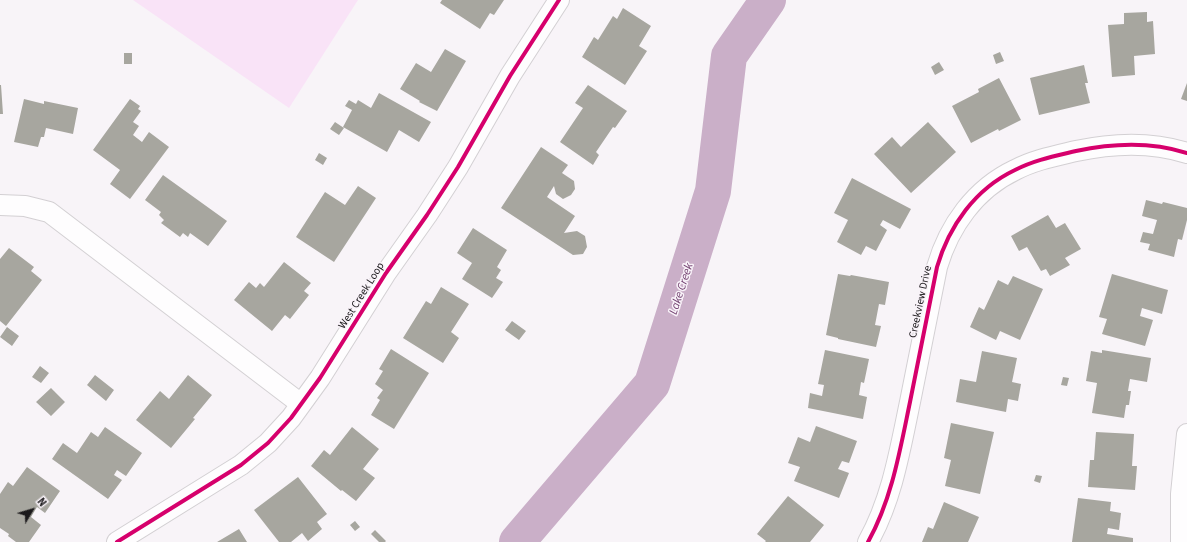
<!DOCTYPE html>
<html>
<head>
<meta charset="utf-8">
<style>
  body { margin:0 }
  #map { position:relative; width:1187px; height:542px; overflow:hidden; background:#f8f4f8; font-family:"Source Sans 3",sans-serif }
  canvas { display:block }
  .north { position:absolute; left:12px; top:490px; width:40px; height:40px; -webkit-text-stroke:3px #f9f3f9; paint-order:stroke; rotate:52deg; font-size:11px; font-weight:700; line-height:16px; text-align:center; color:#1b191b }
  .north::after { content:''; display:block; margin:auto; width:14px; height:18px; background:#1b191b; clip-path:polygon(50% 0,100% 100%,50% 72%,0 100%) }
</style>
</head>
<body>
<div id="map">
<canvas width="1187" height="542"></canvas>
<div class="north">N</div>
</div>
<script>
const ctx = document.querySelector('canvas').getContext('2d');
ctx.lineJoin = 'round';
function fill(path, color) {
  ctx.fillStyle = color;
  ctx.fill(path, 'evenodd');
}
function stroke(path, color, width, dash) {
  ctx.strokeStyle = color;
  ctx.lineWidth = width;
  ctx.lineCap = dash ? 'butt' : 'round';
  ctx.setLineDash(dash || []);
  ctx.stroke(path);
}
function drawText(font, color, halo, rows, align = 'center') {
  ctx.font = font + ' "Source Sans 3",sans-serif';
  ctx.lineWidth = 3;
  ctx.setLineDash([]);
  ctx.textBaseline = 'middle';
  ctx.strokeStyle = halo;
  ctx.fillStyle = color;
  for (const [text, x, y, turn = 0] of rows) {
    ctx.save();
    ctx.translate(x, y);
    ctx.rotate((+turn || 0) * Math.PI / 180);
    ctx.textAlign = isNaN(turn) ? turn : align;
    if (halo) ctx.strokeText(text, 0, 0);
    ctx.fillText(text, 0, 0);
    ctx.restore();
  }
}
fill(new Path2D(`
  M133 0H358L289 108Z`), '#f9e3f7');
stroke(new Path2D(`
  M517 542 652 384 713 191 729 56 768 0`), '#caafc8', 36);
fill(new Path2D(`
  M442 0H504L494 15 490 13 480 29 440 3Z
  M623 8 651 26 639 46 647 51 625 85 582 57 594 37 598 40 613 16 617 19Z
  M1147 12V22L1153 21 1155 54 1134 56 1135 75 1112 77 1108 25 1124 24V13Z
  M445 49 466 61 437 111 419 102 420 101 400 89 416 63 431 72Z
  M1000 52 1004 61 996 64 993 55Z
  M124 53H132V64H124Z
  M939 62 944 70 935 75 931 67Z
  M1084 65 1088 83H1085L1090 103 1039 115 1030 78Z
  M999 78 1021 120 999 131 998 129 971 143 952 106 979 92 978 89Z
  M1187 83V101L1181 99Z
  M0 85H1L3 114H0Z
  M588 85 627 111 615 128 613 127 596 152 599 155 593 165 560 142 583 108 575 103Z
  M379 93 431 122 419 142 399 130 387 152 343 127 352 110 345 106 349 100 356 104 358 100 371 108Z
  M24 99 44 104V101L78 108 73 134 46 128 44 137H41L38 147 14 142Z
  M130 99 140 106 138 109 141 111 133 122 139 126 133 135 142 142 149 132 169 147 130 199 110 184 120 170 93 150Z
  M335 122 344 128 339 135 330 129Z
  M928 122 956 152 911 193 874 154 892 137 901 147Z
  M541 147 568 165 562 173 574 181 575 189 571 195 563 199 556 194 554 186 547 197 575 216 564 233 577 231 585 236 587 247 583 254 573 255 501 208Z
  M319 153 327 158 323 165 315 160Z
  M163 175 227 221 208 246 190 233 188 237 183 233 180 237 161 223 164 220 159 215 161 212 145 200Z
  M852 178 911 209 900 229 883 220 880 225 887 230 876 251 866 246 861 255 837 242 848 220 834 213Z
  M358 186 376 198 334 262 296 237 325 192 345 205Z
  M1146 200 1162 204 1163 202 1187 208V220L1182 240 1178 239 1174 257 1148 250 1150 244 1140 242 1143 232 1153 234 1157 220 1142 216Z
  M1048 215 1056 228 1065 223 1081 249 1065 258 1070 265 1050 276 1046 269 1041 271 1027 247 1019 251 1011 236Z
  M473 228 507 250 497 267 501 270 496 278 503 282 492 298 462 279 472 263 457 253Z
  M9 248 34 267 31 271 42 280 6 326 0 321V259Z
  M284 262 311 283 304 291 309 295 290 319 285 315 272 331 234 300 249 282 256 288 260 283 264 287Z
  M838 274 850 276 851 275 889 282 885 305 879 304 875 325 881 326 876 347 838 339V338L826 335Z
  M1112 274 1168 290 1162 314 1142 308 1140 316 1153 320 1145 346 1102 334 1107 319 1099 317Z
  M1013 276 1043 289 1020 340 1000 331 996 340 970 327 979 307 984 310 998 280 1008 285Z
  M441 287 469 304 451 332 459 338 443 363 403 338 426 301 431 304Z
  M512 321 526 331 519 340 505 330Z
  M7 327 19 336 12 346 0 337Z
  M391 349 429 373 394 429 371 415 380 400 377 398 383 390 375 384 383 371 379 369Z
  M825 350 869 359 864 383 861 382 859 395 867 397 863 419 808 408 810 393 822 396 824 385 818 384Z
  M1102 350 1151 358 1147 382 1130 379 1128 391H1131L1129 405H1126L1124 418 1092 413 1097 383 1086 381 1091 351 1102 353Z
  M982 351 1017 358 1012 382 1021 384 1018 401 1008 399 1006 412 956 402 960 379 976 382Z
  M40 366 49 373 41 383 32 377Z
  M95 375 114 390 106 401 87 385Z
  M188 375 212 395 193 418 195 419 171 448 136 420 160 391 169 399Z
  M1063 377 1069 378 1067 386 1061 385Z
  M51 388 65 402 51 416 36 402Z
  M951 423 994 432 980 494 945 486 951 460 944 458Z
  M816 426 857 441 849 463 842 461 838 469 849 473 839 498 794 481 800 467 788 463 798 437 810 442Z
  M105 427 142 453 126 476 117 470 114 475 122 480 108 499 52 459 63 443 77 453 91 432 98 437Z
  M352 427 379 449 363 469 375 478 356 501 342 490 341 491 311 466 324 450 330 455Z
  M1096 432 1134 434 1132 466H1137L1135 490 1088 487 1090 460H1094Z
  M27 467 60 491 45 513 37 507 31 517 41 525 29 542H16L8 536 9 534 0 528V494L8 482 13 486Z
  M1036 475 1042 476 1040 483 1034 481Z
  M298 477 327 514 317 522 322 529 308 541 302 533 291 542H279L254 510Z
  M788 496 824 525 810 542H765L766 541 757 534Z
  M1078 498 1111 502 1110 511 1121 513 1119 530 1108 528 1107 534 1133 538V542H1072Z
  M944 502 979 517 968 542H922L928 527 933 529Z
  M355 521 360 527 355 531 350 525Z
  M239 529 247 542H217Z
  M375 530 386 541 385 542H379L371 534Z`), '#a7a69f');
const minor = new Path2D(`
  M0 205 25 206 49 212 301 404
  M117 542 241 465 268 443 291 418 320 378 386 273 427 215 458 167 510 76 559 0
  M868 542C892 499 900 450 910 402 919 357 928 312 937 267 949 226 975 189 1015 170 1034 160 1055 156 1076 151 1113 143 1150 141 1187 153
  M1181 542V494L1187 434`);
stroke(minor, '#d3d0d3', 22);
stroke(minor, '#fefdfe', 20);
stroke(new Path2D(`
  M117 542 241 465 268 443 291 418 320 378 386 273 427 215 458 167 510 76 559 0
  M868 542C892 499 900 450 910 402 919 357 928 312 937 267 949 226 975 189 1015 170 1034 160 1055 156 1076 151 1113 143 1150 141 1187 153`), '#d6006c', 4);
drawText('11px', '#1b191b', '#f9f3f9', [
  ["West Creek Loop",362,296,-58],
  ["Creekview Drive",921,302,-78]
]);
drawText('italic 12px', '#734271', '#f9f3f9', [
  ["Lake Creek",682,289,-72]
]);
</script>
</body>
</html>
